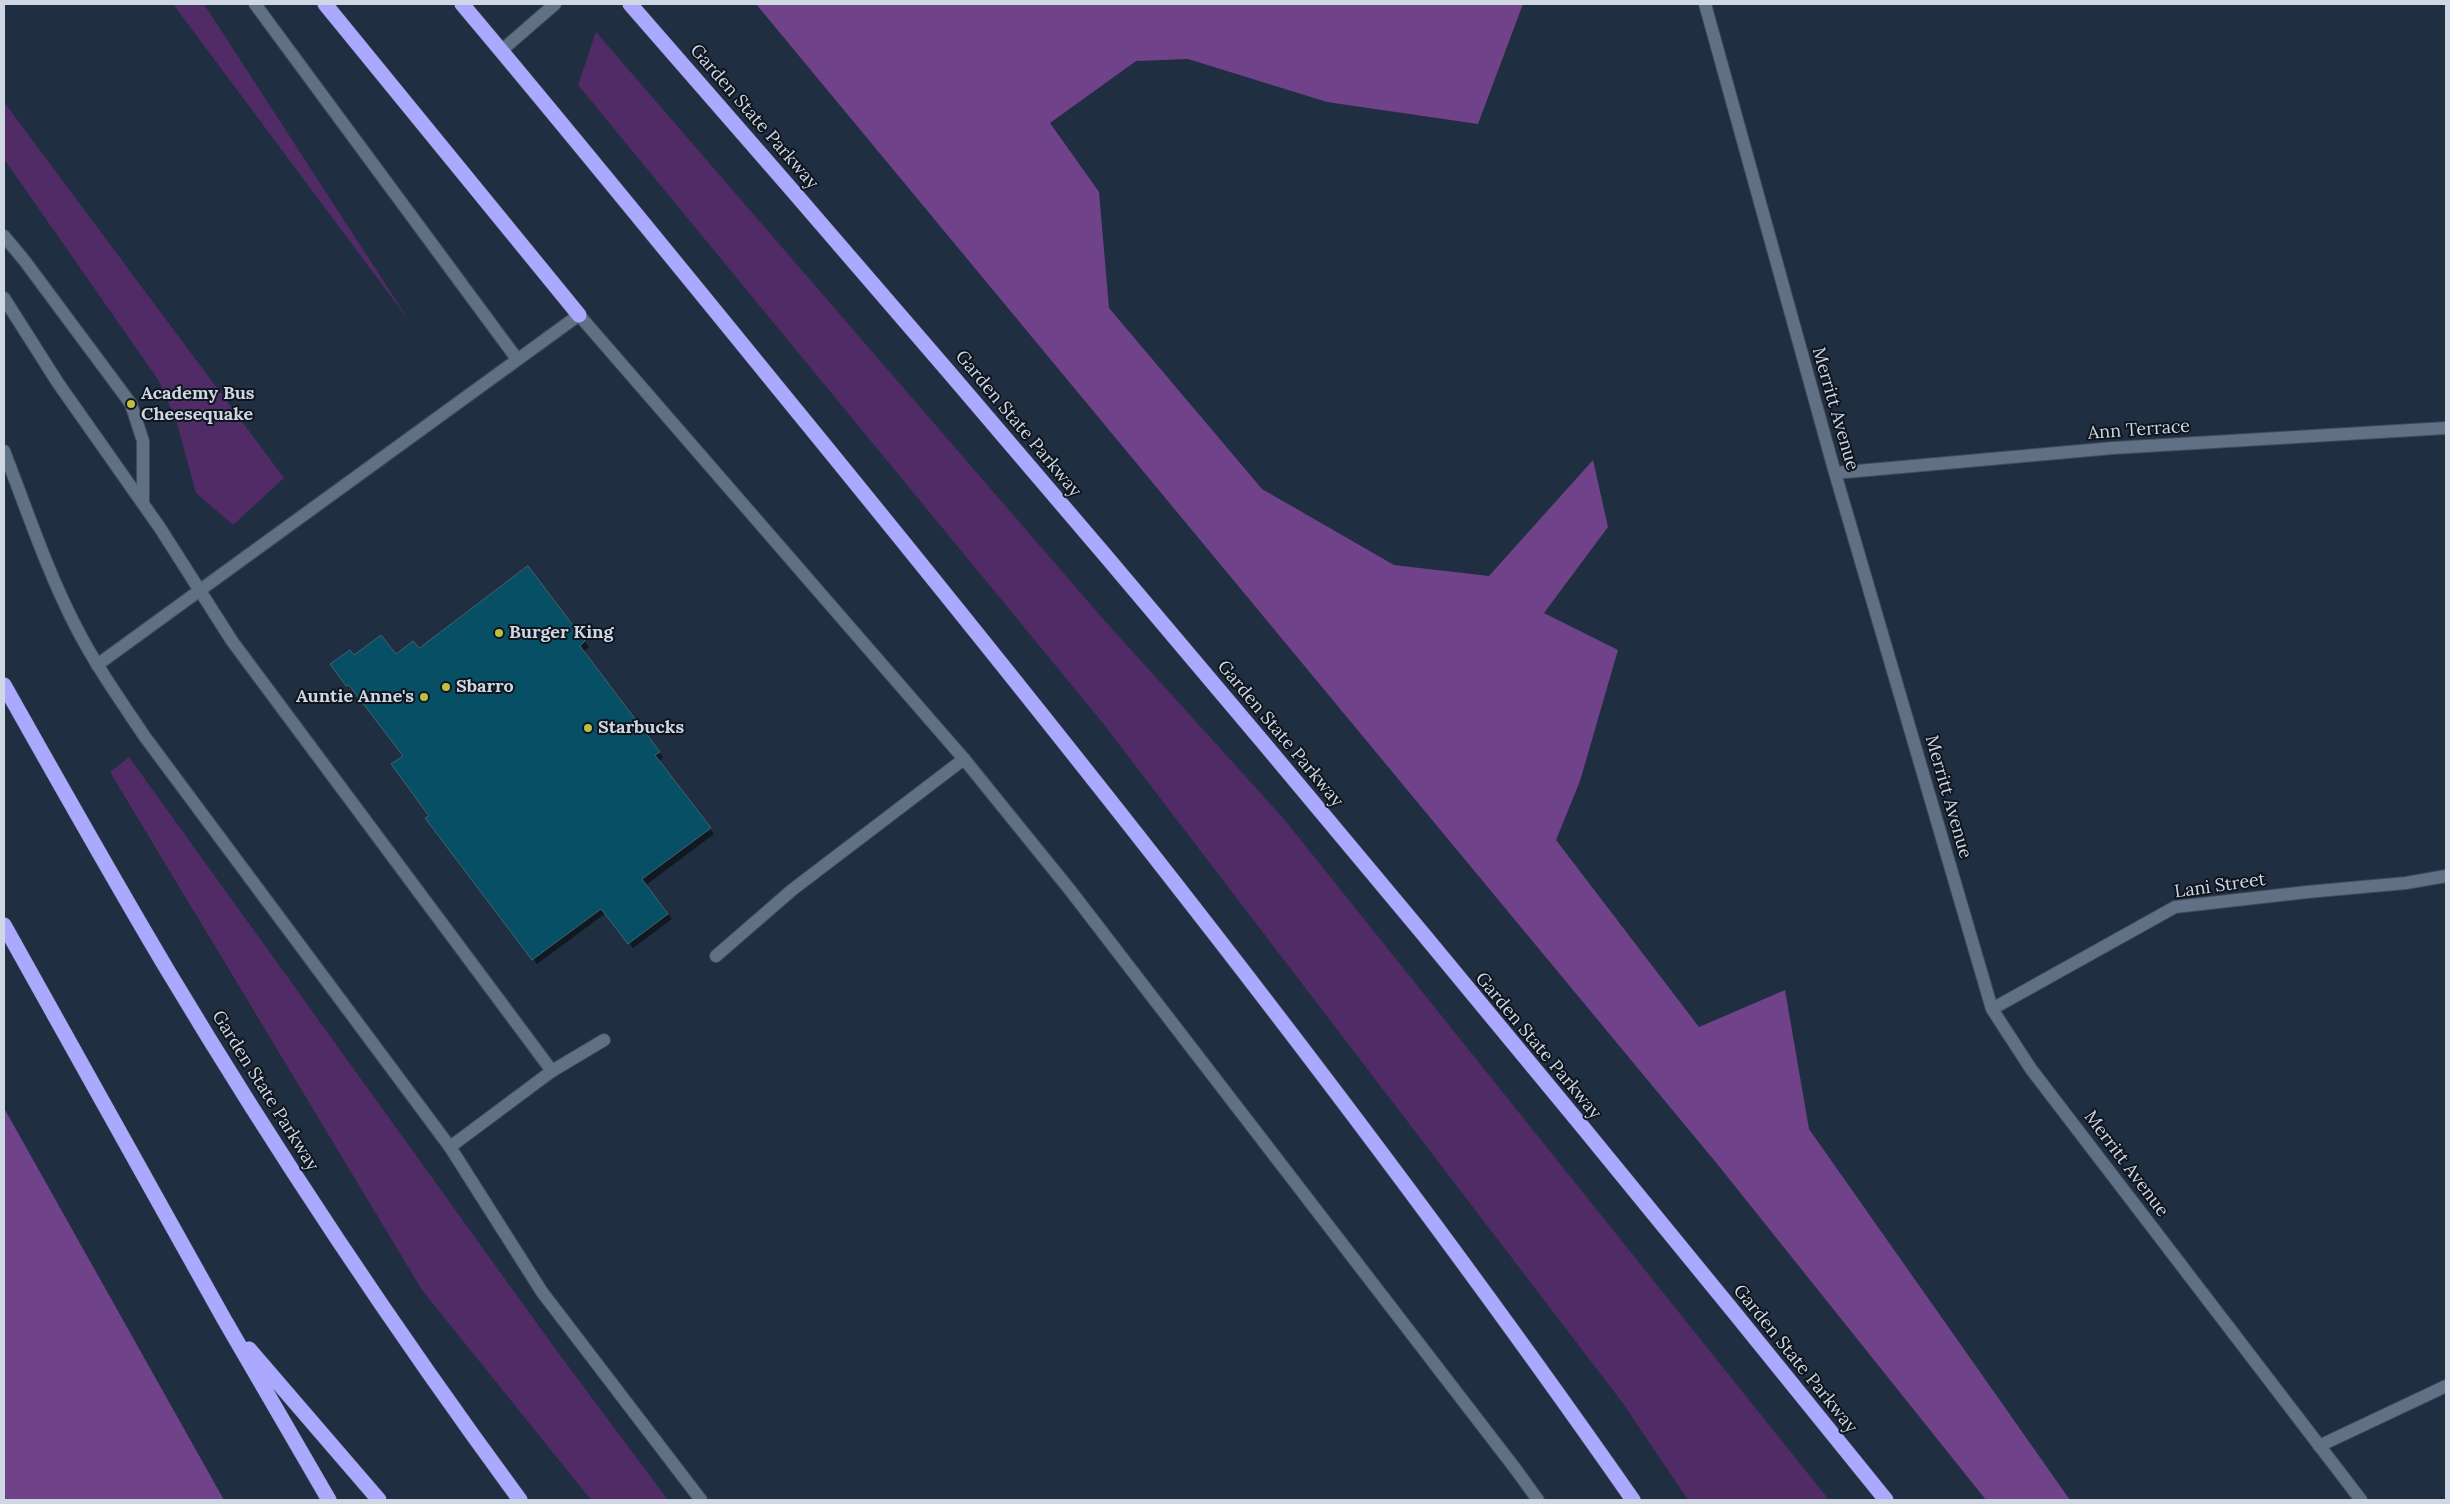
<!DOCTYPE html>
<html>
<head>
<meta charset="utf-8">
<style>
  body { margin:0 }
  #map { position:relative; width:2450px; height:1504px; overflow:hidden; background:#1f2e40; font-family:Lora,serif }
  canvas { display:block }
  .frame { position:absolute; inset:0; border:5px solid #ced7e3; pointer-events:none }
</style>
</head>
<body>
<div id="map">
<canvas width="2450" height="1504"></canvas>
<div class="frame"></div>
</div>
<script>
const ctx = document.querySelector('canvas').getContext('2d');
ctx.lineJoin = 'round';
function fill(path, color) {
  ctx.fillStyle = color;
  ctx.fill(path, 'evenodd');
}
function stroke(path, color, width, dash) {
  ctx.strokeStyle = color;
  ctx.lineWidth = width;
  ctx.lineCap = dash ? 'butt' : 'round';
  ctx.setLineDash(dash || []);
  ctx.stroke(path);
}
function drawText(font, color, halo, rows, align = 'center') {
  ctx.font = font + ' Lora,serif';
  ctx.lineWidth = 4;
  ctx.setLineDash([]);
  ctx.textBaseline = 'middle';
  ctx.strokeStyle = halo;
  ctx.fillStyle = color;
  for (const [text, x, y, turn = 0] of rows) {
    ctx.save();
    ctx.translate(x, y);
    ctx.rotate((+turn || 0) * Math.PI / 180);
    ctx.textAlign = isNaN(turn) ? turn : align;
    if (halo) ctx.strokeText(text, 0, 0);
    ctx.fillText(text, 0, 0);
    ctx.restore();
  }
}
fill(new Path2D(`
  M173 4H204L410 322Z
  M596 32 1104 620 1284 819 1829 1500H1688L1622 1402 1102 722 578 85Z
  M4 102 284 478 233 525 196 493 177 423 159 381 4 159Z
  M129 757 554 1347 668 1500H591L422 1290 110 772Z`), '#512b66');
fill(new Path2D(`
  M756 4H1523L1478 124 1327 102 1188 59 1136 61 1050 123 1099 192 1109 308 1262 489 1394 565 1489 576 1593 460 1608 527 1544 613 1618 650 1580 781 1556 840 1699 1027 1785 990 1809 1129 2070 1500H1986L1718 1165Z
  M4 1108 224 1500H4Z`), '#70428a');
fill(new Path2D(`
  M528 568 589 647 584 651 663 757 659 761 714 834 646 885 672 919 633 948 606 913 537 964 431 816 404 756 354 689 347 685 354 656 396 655 419 649Z`), '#0007');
const building = new Path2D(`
  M528 566 585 641 580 646 660 752 655 755 711 828 642 879 668 914 628 944 601 909 532 960 425 818 429 816 391 764 403 756 349 685 346 686 330 664 350 650 354 655 381 635 396 654 413 641 419 648Z`);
fill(building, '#064f65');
stroke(building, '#45626d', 1);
const lane = new Path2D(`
  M502 50 555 4
  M97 665 579 315
  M716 956 792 890 964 759
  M450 1147 552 1071 604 1040`);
const street = new Path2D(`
  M255 4 517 359
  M1705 4 1835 473 1992 1009 2031 1069 2361 1500
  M4 236 24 260 131 404 143 441V504
  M4 298 58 383 160 528 232 641 552 1071
  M579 315 964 759 1070 890 1514 1467 1538 1500
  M4 451C27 510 47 571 76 627 96 666 121 701 145 737L450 1147 542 1292 701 1500
  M1835 473 2113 448 2446 428
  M1992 1009 2175 907 2307 892 2406 883 2446 876
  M2319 1446 2446 1386`);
const highway = new Path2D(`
  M325 4 579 315
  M462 4C569 131 673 259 778 388 1074 750 1365 1116 1633 1500
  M630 4C1059 494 1478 993 1886 1500
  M4 685C58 781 112 877 168 971 277 1153 395 1330 520 1500
  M4 925 224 1319 329 1500
  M249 1349 379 1500`);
stroke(lane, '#3f4b5b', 14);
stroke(street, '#3f4b5b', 14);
stroke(highway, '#3f4b5b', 16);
stroke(lane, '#607085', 12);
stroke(street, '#607085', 12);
stroke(highway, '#aaa9fe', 15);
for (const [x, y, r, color] of [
  [131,404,5,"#bebf42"],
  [499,633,5,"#bebf42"],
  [446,687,5,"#bebf42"],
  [424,697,5,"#bebf42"],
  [588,728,5,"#bebf42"]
]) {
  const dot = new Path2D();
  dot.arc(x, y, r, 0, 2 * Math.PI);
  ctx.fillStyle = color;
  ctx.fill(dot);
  stroke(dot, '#0f151e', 2);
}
drawText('18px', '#ced7e3', '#0f151e', [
  ["Garden State Parkway",754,117,49],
  ["Merritt Avenue",1835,409,74],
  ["Garden State Parkway",1018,424,50],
  ["Ann Terrace",2139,430,-4],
  ["Garden State Parkway",1280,734,50],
  ["Merritt Avenue",1948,797,74],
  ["Lani Street",2220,886,-8],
  ["Garden State Parkway",1538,1046,50],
  ["Garden State Parkway",265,1091,58],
  ["Merritt Avenue",2126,1164,53],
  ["Garden State Parkway",1795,1359,51]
]);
drawText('bold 18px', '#ced7e3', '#0f151e', [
  ["Academy Bus",141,394],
  ["Cheesequake",141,415],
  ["Burger King",509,633],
  ["Sbarro",456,687],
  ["Auntie Anne's",414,697,"right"],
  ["Starbucks",598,728]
], 'left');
</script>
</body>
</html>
